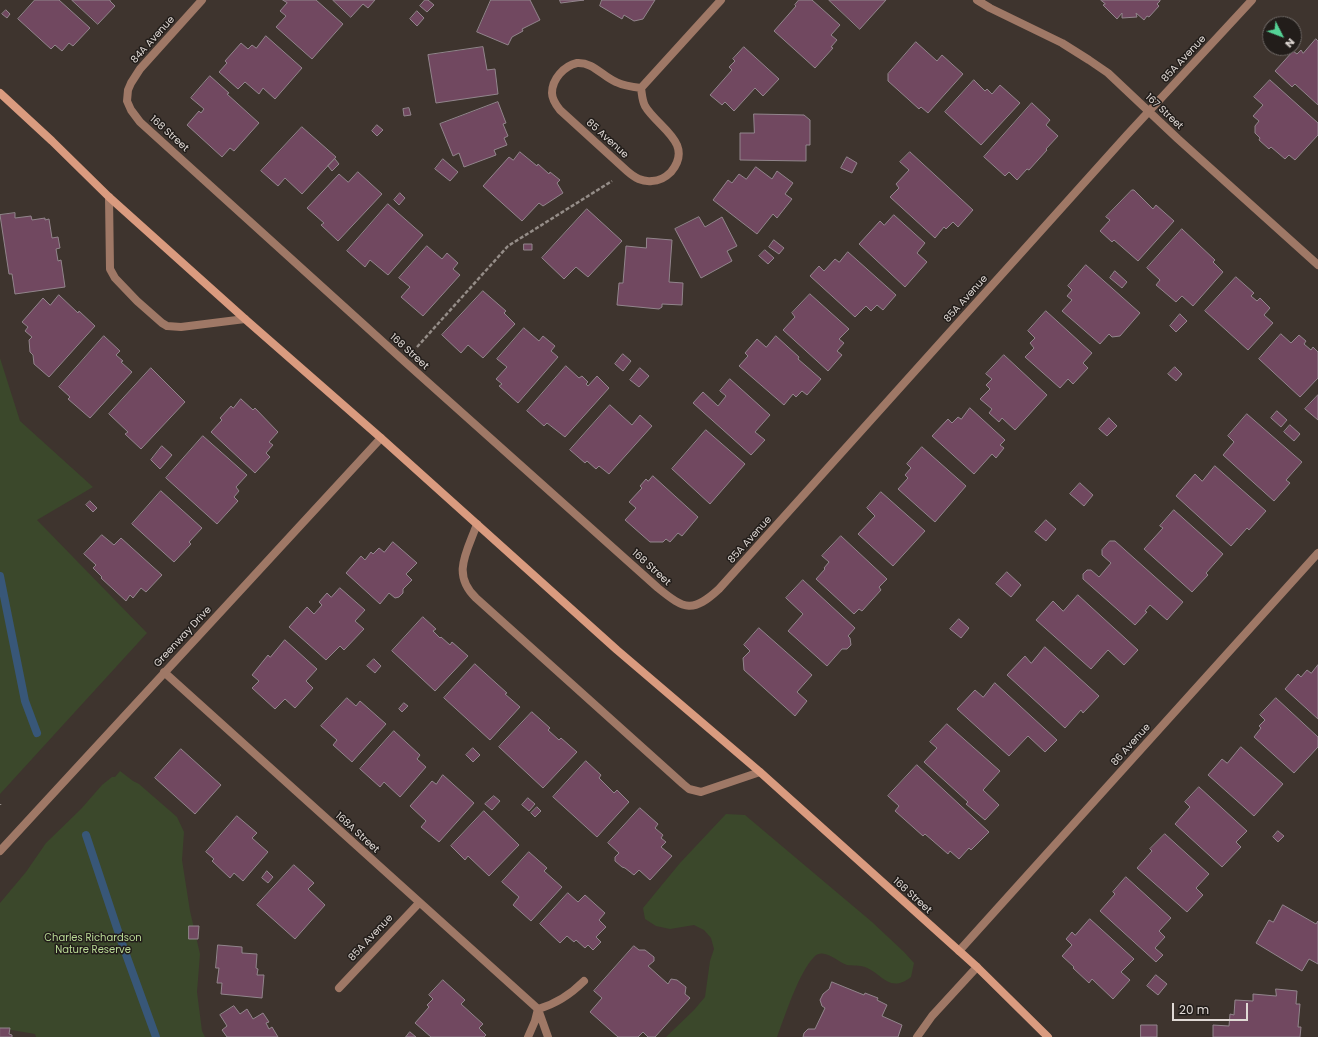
<!DOCTYPE html>
<html>
<head>
<meta charset="utf-8">
<style>
  body { margin:0 }
  #map { position:relative; width:1318px; height:1037px; overflow:hidden; background:#3e342e; font-family:Poppins,sans-serif }
  canvas { display:block }
  .north { position:absolute; left:1262px; top:16px; width:40px; height:40px; box-sizing:border-box; background:#221d1a; border:1px solid #6e6865; border-radius:50%; rotate:132deg; font-size:11px; font-weight:700; line-height:16px; text-align:center; color:#e0d9d5 }
  .north::after { content:''; display:block; margin:auto; width:14px; height:18px; background:#54d396; clip-path:polygon(50% 0,100% 100%,50% 72%,0 100%) }
  .scale { position:absolute; left:1172px; top:1003px; width:76px; height:18px; box-sizing:border-box; border:2px solid #e0d9d5; border-top:0; padding-left:5px; font-size:12px; line-height:14px; white-space:nowrap; color:#e0d9d5; -webkit-text-stroke:3px #221d1a; paint-order:stroke }
</style>
</head>
<body>
<div id="map">
<canvas width="1318" height="1037"></canvas>
<div class="north">N</div>
<div class="scale">20 m</div>
</div>
<script>
const ctx = document.querySelector('canvas').getContext('2d');
ctx.lineJoin = 'round';
function fill(path, color) {
  ctx.fillStyle = color;
  ctx.fill(path, 'evenodd');
}
function stroke(path, color, width, dash) {
  ctx.strokeStyle = color;
  ctx.lineWidth = width;
  ctx.lineCap = dash ? 'butt' : 'round';
  ctx.setLineDash(dash || []);
  ctx.stroke(path);
}
function drawText(font, color, halo, rows, align = 'center') {
  ctx.font = font + ' Poppins,sans-serif';
  ctx.lineWidth = 3;
  ctx.setLineDash([]);
  ctx.textBaseline = 'middle';
  ctx.strokeStyle = halo;
  ctx.fillStyle = color;
  for (const [text, x, y, turn = 0] of rows) {
    ctx.save();
    ctx.translate(x, y);
    ctx.rotate((+turn || 0) * Math.PI / 180);
    ctx.textAlign = isNaN(turn) ? turn : align;
    if (halo) ctx.strokeText(text, 0, 0);
    ctx.fillText(text, 0, 0);
    ctx.restore();
  }
}
fill(new Path2D(`
  M0 358 20 421 93 487 37 520 147 633 0 794Z
  M120 771 133 781 139 784 177 817 184 832 182 860 190 911 200 954 197 992 202 1031 205 1037H36L35 1034 0 1028V903L26 872 46 843 81 809 102 785 112 777H115Z
  M726 814 745 815 872 922 904 952 914 963 911 977C889 994 882 973 865 967 860 965 853 966 847 965 837 962 824 947 814 957 799 972 785 1016 777 1037H666L694 1010 705 997 710 961 714 949 711 938 704 930 694 925 670 929 656 926 645 919 643 908 680 863Z`), '#3b482b');
stroke(new Path2D(`
  M0 576 25 701 37 733
  M86 835 124 949 156 1037`), '#385778', 8);
const building = new Path2D(`
  M35 0H59L90 28 73 46 69 43 62 51 55 45 51 49 18 19Z
  M72 0H110V1L115 6 98 24Z
  M283 0H316L343 24 312 59 276 27 286 16 280 11 287 3Z
  M333 0H375L368 8 363 4 351 17Z
  M425 0H428L434 5 427 12 420 6Z
  M491 0H530L540 20 522 29 523 31 512 37 508 45 477 32Z
  M560 0H584L561 3Z
  M602 0H655L643 19 634 21 624 15 622 19 600 6Z
  M799 0H812L840 25 831 35 837 40 831 47 833 48 815 68 774 31 796 6 795 5Z
  M829 0H886L860 29Z
  M1101 0H1160V1L1157 4 1159 6 1149 17 1147 16 1144 20 1136 13 1137 17 1122 18V13L1117 19 1103 5 1105 4Z
  M6 10 10 14 7 18 2 14Z
  M417 11 424 18 417 26 410 19Z
  M266 36 302 68 275 99 263 88 259 94 245 82 238 89 219 72 227 63 225 61 241 43 248 49 252 45 256 48Z
  M1316 39 1318 41V105L1295 84 1292 87 1275 71 1293 51 1297 54 1301 50 1303 53Z
  M916 42 937 61 942 55 963 74 928 113 921 107 919 109 888 81V74Z
  M483 47 487 70 495 69 498 94 436 103 428 55Z
  M744 47 779 79 763 96 755 88 734 111 725 102 722 105 710 95 732 70 729 67 735 61 733 59Z
  M210 76 229 93 227 94 259 123 234 151 230 148 222 157 187 125 199 111 201 113 204 109 191 98Z
  M974 80 985 91 987 89 992 94 1000 85 1020 103 981 145 945 112Z
  M1270 80 1318 123V135L1295 160 1289 155 1285 159 1271 147 1269 149 1259 140 1260 138 1255 133V126L1259 121 1253 116 1263 105 1254 97Z
  M498 102 506 123 503 124 508 136 504 138 507 145 494 150 496 155 464 167 459 153 453 156 440 124Z
  M1032 103 1050 120 1046 125 1058 136 1046 149 1047 150 1029 170 1027 169 1017 180 1009 172 1005 176 984 157Z
  M409 108 411 115 404 116 403 109Z
  M754 114 804 115 810 120V145H806V161L740 160V133H754Z
  M377 125 383 130 377 136 372 131Z
  M302 127 336 157 302 194 285 178 278 186 261 171Z
  M520 152 537 166 538 164 549 174 550 172 560 180 557 183 563 193 543 206 539 203 522 221 483 186 509 157 513 160Z
  M910 152 973 210 958 227 953 222 946 229 944 227 935 238 890 197 899 188 896 184 909 170 900 162Z
  M847 157 857 163 852 173 841 168Z
  M335 159 339 164 332 171 328 166Z
  M443 159 458 172 450 181 435 169Z
  M756 167 772 179 777 171 793 183 785 194 792 199 777 218 773 214 757 234 713 200 728 180 732 183 739 174 746 179Z
  M358 172 382 194 338 241 321 225 324 223 307 208 339 174 348 182Z
  M1132 190H1134L1153 209 1156 205 1174 221 1138 261 1114 240 1112 242 1100 231 1110 220 1106 217Z
  M400 193 405 198 399 205 394 200Z
  M388 204 423 235 388 275 370 260 365 267 347 251Z
  M587 209 622 241 588 277 576 267 564 279 542 258Z
  M15 213V218L31 216 32 220 45 218V220L49 219 52 238 58 237 60 248 56 249 58 261 61 260 65 287 15 294 12 274H9L0 215Z
  M894 215 925 243 917 253 927 262 905 287 859 244 880 221 884 225Z
  M699 217 705 227 722 217 737 246 727 251 732 261 701 278 675 229Z
  M1182 229 1215 260 1213 262 1223 272 1193 306 1182 296 1176 302 1156 285 1160 280 1147 268Z
  M647 238 672 240 669 282 683 283 682 305 662 304V307L659 309 617 305 619 283H623L626 246 646 248Z
  M774 240 784 248 779 254 769 247Z
  M524 244H532V250H524Z
  M427 246 442 259 447 253 458 263 453 269 460 275 423 316 401 297 410 287 399 278Z
  M765 250 774 258 768 264 759 256Z
  M848 252 896 295 883 310 877 305 871 311 866 306 855 317 810 276 819 266 824 271 835 259 839 262Z
  M1086 265 1140 313 1120 336 1112 337 1109 334 1100 344 1062 311 1072 300 1067 296 1072 290 1068 286Z
  M1115 271 1127 282 1122 288 1110 278Z
  M1236 277 1254 293 1251 296 1257 301 1260 298 1270 308 1264 315 1273 323 1248 350 1205 311Z
  M483 291 506 311 504 313 515 324 483 358 468 345 461 353 442 335Z
  M810 294 849 329 839 339 844 343 837 351 842 355 828 371 783 330 795 317 792 313Z
  M59 295 78 313 79 311 95 326 49 377 34 364 33 355 30 352 29 340 32 337 25 331 28 327 22 322 43 298 50 305Z
  M1046 311 1092 353 1083 363 1088 368 1073 384 1068 379 1060 388 1025 357 1034 348 1030 343 1035 338 1028 331Z
  M1180 314 1187 321 1176 332 1170 326Z
  M524 328 539 341 543 336 555 346 551 351 558 357 518 403 499 386 502 384 496 379 507 367 497 359Z
  M1281 334 1291 343 1299 335 1306 341 1304 344 1311 350 1313 347 1318 352V378L1300 397 1259 359Z
  M104 336 120 351 116 355 123 361 121 362 132 372 90 418 68 399 70 397 59 387Z
  M776 336 799 357 798 359 821 379 807 395 802 391 796 397 793 394 784 405 739 366 748 356 745 353 757 339 766 347Z
  M623 354 631 361 623 371 615 364Z
  M1004 355 1047 395 1015 430 1002 418 999 422 989 413 992 409 980 399 990 389 986 385 992 379 986 374Z
  M566 366 579 378 582 376 588 382 586 384 588 386 597 376 609 388 565 437 547 423 544 426 527 411Z
  M1175 367 1182 374 1176 381 1168 374Z
  M151 368 185 402 141 449 125 434 128 432 109 414Z
  M640 368 649 376 639 387 630 380Z
  M730 379 770 415 755 432 765 440 751 455 693 403 703 392 718 406 726 396 720 391Z
  M1318 395V420L1305 409Z
  M241 399 253 410 255 408 278 432 269 442 273 445 266 453 270 457 255 473 211 432 222 420 220 418 231 406 233 408Z
  M610 405 632 425 640 415 652 426 609 474 599 466 596 469 587 461 585 463 570 450Z
  M970 408 1005 440 1000 445 1004 448 996 458 992 454 974 474 932 436 948 419 952 423 958 417 961 419Z
  M1277 411 1287 420 1281 427 1271 418Z
  M1247 414 1302 462 1286 480 1290 483 1274 501 1223 455 1234 442 1228 436Z
  M1109 418 1117 426 1107 436 1099 429Z
  M1290 425 1300 434 1294 441 1284 432Z
  M706 430 745 464 710 504 672 469Z
  M203 436 247 475 236 487 239 491 234 497 238 501 217 524 166 478Z
  M162 446 172 455 160 469 151 460Z
  M922 447 966 486 935 522 898 489 908 478 905 475 911 468 907 464Z
  M1215 466 1266 511 1249 530 1247 528 1231 546 1176 496 1195 474 1202 481Z
  M653 476 698 517 682 536 678 533 670 542 666 539 663 542H650L625 520 636 508 629 502 642 488 640 486 646 479 648 481Z
  M1080 483 1093 495 1084 506 1070 494Z
  M161 491 202 528 189 542 191 544 174 562 132 524Z
  M881 492 925 531 893 566 858 534 875 516 867 508Z
  M90 501 97 508 93 512 86 505Z
  M1174 510 1223 554 1206 573 1208 575 1192 592 1144 549 1163 528 1160 526Z
  M1046 520 1056 529 1046 541 1035 532Z
  M102 535 114 545 121 538 162 575 146 592 141 588 133 598 130 595 126 601 101 578 102 577 93 568 96 565 84 554Z
  M841 536 887 579 879 587 881 590 862 611 859 609 854 614 816 579 825 569 824 568 829 562 822 556Z
  M1110 541H1115L1183 602 1167 620 1150 605 1145 611 1147 612 1135 625 1083 579V574L1087 570H1091L1099 577 1111 563 1102 555V550Z
  M393 542 417 563 406 574 412 580 403 589V593L399 597 395 598 389 593 380 604 346 573 361 556 365 560 371 552 373 554 379 548 384 552Z
  M1007 572 1021 585 1011 597 996 584Z
  M803 580 855 628 848 636 850 638 851 645 847 649H842L827 666 788 631 803 614 786 598Z
  M340 588 365 610 355 621 364 629 344 650 340 646 326 660 289 627 307 607 314 614 322 605 319 602 327 593 331 597Z
  M1078 595 1138 650 1124 665 1108 650 1091 669 1036 620 1053 601 1063 611Z
  M423 617 436 629 433 631 440 638 441 637 450 645 452 642 468 656 435 691 392 651Z
  M959 619 969 628 961 638 950 629Z
  M759 628 812 675 797 692 807 701 795 716 744 670 743 658 750 651 744 645Z
  M285 640 317 669 306 681 313 688 295 708 285 699 275 709 252 688 259 681 252 675 268 655 270 657Z
  M1045 647 1099 696 1083 713 1081 710 1065 728 1007 675 1025 656 1031 663Z
  M374 659 381 666 375 673 367 666Z
  M475 664 507 693 505 694 520 707 490 740 444 698Z
  M1318 665V719L1285 689 1298 674 1301 677 1307 670 1311 673Z
  M995 683 1057 740 1045 752 1028 736 1009 756 957 709 975 690 983 697Z
  M347 698 356 706 360 701 386 724 352 762 333 745 337 740 321 726Z
  M1276 698 1318 737V747L1294 773 1254 737 1261 728 1259 726 1265 720 1260 715Z
  M404 703 408 706 402 712 399 709Z
  M532 712 550 728 548 730 559 740 561 738 577 752 543 788 499 747Z
  M947 724 1000 771 983 790 999 805 985 820 966 804 968 802 924 762 937 748 930 742Z
  M394 731 420 755 417 759 426 767 400 797 384 782 380 787 360 769Z
  M1241 747 1283 784 1254 816 1208 775 1222 759 1227 763Z
  M473 748 480 755 473 762 466 755Z
  M181 749 221 785 195 814 155 778Z
  M586 761 601 775 599 778 614 793 617 790 629 802 597 837 553 797Z
  M917 765 989 832 971 850 969 848 959 859 950 851 948 854 925 834 923 836 895 811 899 806 888 796Z
  M443 775 474 803 439 842 421 827 426 821 410 806 432 781 436 784Z
  M1199 787 1247 831 1236 842 1241 847 1222 867 1175 824 1190 807 1185 802Z
  M494 796 500 801 492 810 485 804Z
  M528 798 535 804 529 811 522 805Z
  M537 807 541 811 535 817 531 813Z
  M640 808 658 824 655 828 663 835 661 838 666 842 661 847 672 856 650 880 639 870 634 875 625 868 622 867 615 861V857L619 853 608 843Z
  M484 811 519 845 489 876 468 856 465 860 451 846Z
  M237 816 257 833 252 838 268 852 243 881 234 873 230 878 212 861 214 859 206 852Z
  M1278 831 1284 836 1278 842 1273 837Z
  M1165 834 1209 874 1196 888 1203 895 1187 912 1137 868 1152 851 1150 849Z
  M529 852 547 868 544 871 562 887 531 921 513 905 519 897 502 882Z
  M294 865 314 883 308 889 325 905 295 939 257 905Z
  M267 871 273 877 268 883 262 878Z
  M1126 877 1171 918 1159 931 1165 937 1155 948 1163 955 1156 962 1100 911 1115 894 1113 892Z
  M568 893 578 902 585 895 605 913 599 920 606 927 596 937 601 942 593 950 588 945 585 948 576 940 574 942 567 936 560 943 540 924Z
  M1283 905 1316 924 1318 921V964L1309 959 1302 971 1256 943 1269 920 1273 922Z
  M1090 919 1134 959 1121 972 1130 980 1113 999 1092 979 1089 983 1073 968 1074 967 1062 956 1072 945 1066 939 1072 932 1075 935Z
  M189 926H199L198 939H189Z
  M218 945 242 947V953L257 954 256 968 258 969 257 975H264L262 998 221 994 222 983H217L219 968H216Z
  M634 946 639 950H645L654 957V961L648 966 668 984 671 979 677 980 686 987 685 994 690 998 655 1037H648L643 1032 638 1037H618L590 1012 602 998 594 991Z
  M1156 975 1167 984 1158 995 1147 986Z
  M443 980 465 1000 461 1004 483 1024 479 1028 486 1035 484 1037H431L415 1023 429 1007 427 1005 433 999 429 995Z
  M832 982 864 995 865 993 878 998 877 1000 887 1005 882 1016 902 1025 898 1037H803L804 1033 808 1029H815L825 1008 822 1006 820 1000 823 994 829 989Z
  M1276 989 1297 991 1296 1004H1300L1298 1027H1301L1300 1037H1213V1025L1229 1026 1230 1014 1234 1015 1235 1000 1253 1001V994L1276 996Z
  M234 1006 240 1014 247 1009 253 1019 263 1013 269 1022 266 1023 269 1029 272 1027 278 1037H227L222 1030 227 1026 220 1015Z
  M1141 1025H1157V1037H1141Z
  M0 1028H10L9 1034 12 1035V1037H0Z
  M410 1032 416 1037H406Z`);
fill(building, '#714860');
stroke(building, '#92858c', 1);
stroke(new Path2D(`
  M417 347 508 246 612 181
  M0 804V805`), '#958d88', 2.5, [4, 2]);
stroke(new Path2D(`
  M538 1009C556 1004 570 995 584 981
  M538 1009 548 1037
  M528 1037 535 1021 538 1009
  M917 1037 932 1016 977 967`), '#9f7866', 8);
stroke(new Path2D(`
  M202 0 140 69 131 83 128 90 127 101 131 110 140 122 404 361 658 588C685 610 693 613 719 589L1127 135 1252 0
  M977 0 990 8 1062 43 1089 60 1108 73 1178 139 1318 265
  M577 63C593 62 602 76 616 82 624 86 632 87 641 88 642 94 642 100 645 106 657 127 695 143 671 172 666 177 660 181 652 181 642 182 635 178 627 171L560 110C556 105 552 99 552 93 552 79 564 66 577 63Z
  M641 88 721 0
  M109 197 110 269 115 278 137 301 162 323 167 326 181 327 245 319
  M477 524C467 552 451 574 476 598L683 784 689 789 701 792 760 772
  M164 672 538 1009
  M0 851 381 438
  M959 951 1318 553
  M339 988 419 903`), '#9f7866', 8);
stroke(new Path2D(`
  M0 93 52 141 109 197 245 319 381 438 617 650 760 772 977 967 1048 1037`), '#da9b7f', 8);
drawText('10px', '#e0d9d5', '#221d1a', [
  ["84A Avenue",153,40,-48],
  ["85A Avenue",1184,59,-47],
  ["167 Street",1164,112,43],
  ["168 Street",169,134,42],
  ["85 Avenue",607,139,42],
  ["85A Avenue",966,299,-48],
  ["168 Street",409,352,42],
  ["85A Avenue",750,540,-48],
  ["168 Street",651,568,42],
  ["Greenway Drive",183,637,-47],
  ["86 Avenue",1131,745,-48],
  ["168A Street",357,833,42],
  ["168 Street",912,896,42],
  ["85A Avenue",371,938,-47]
]);
drawText('10px', '#b9d995', '#221d1a', [
  ["Charles Richardson",93,938],
  ["Nature Reserve",93,950]
]);
</script>
</body>
</html>
